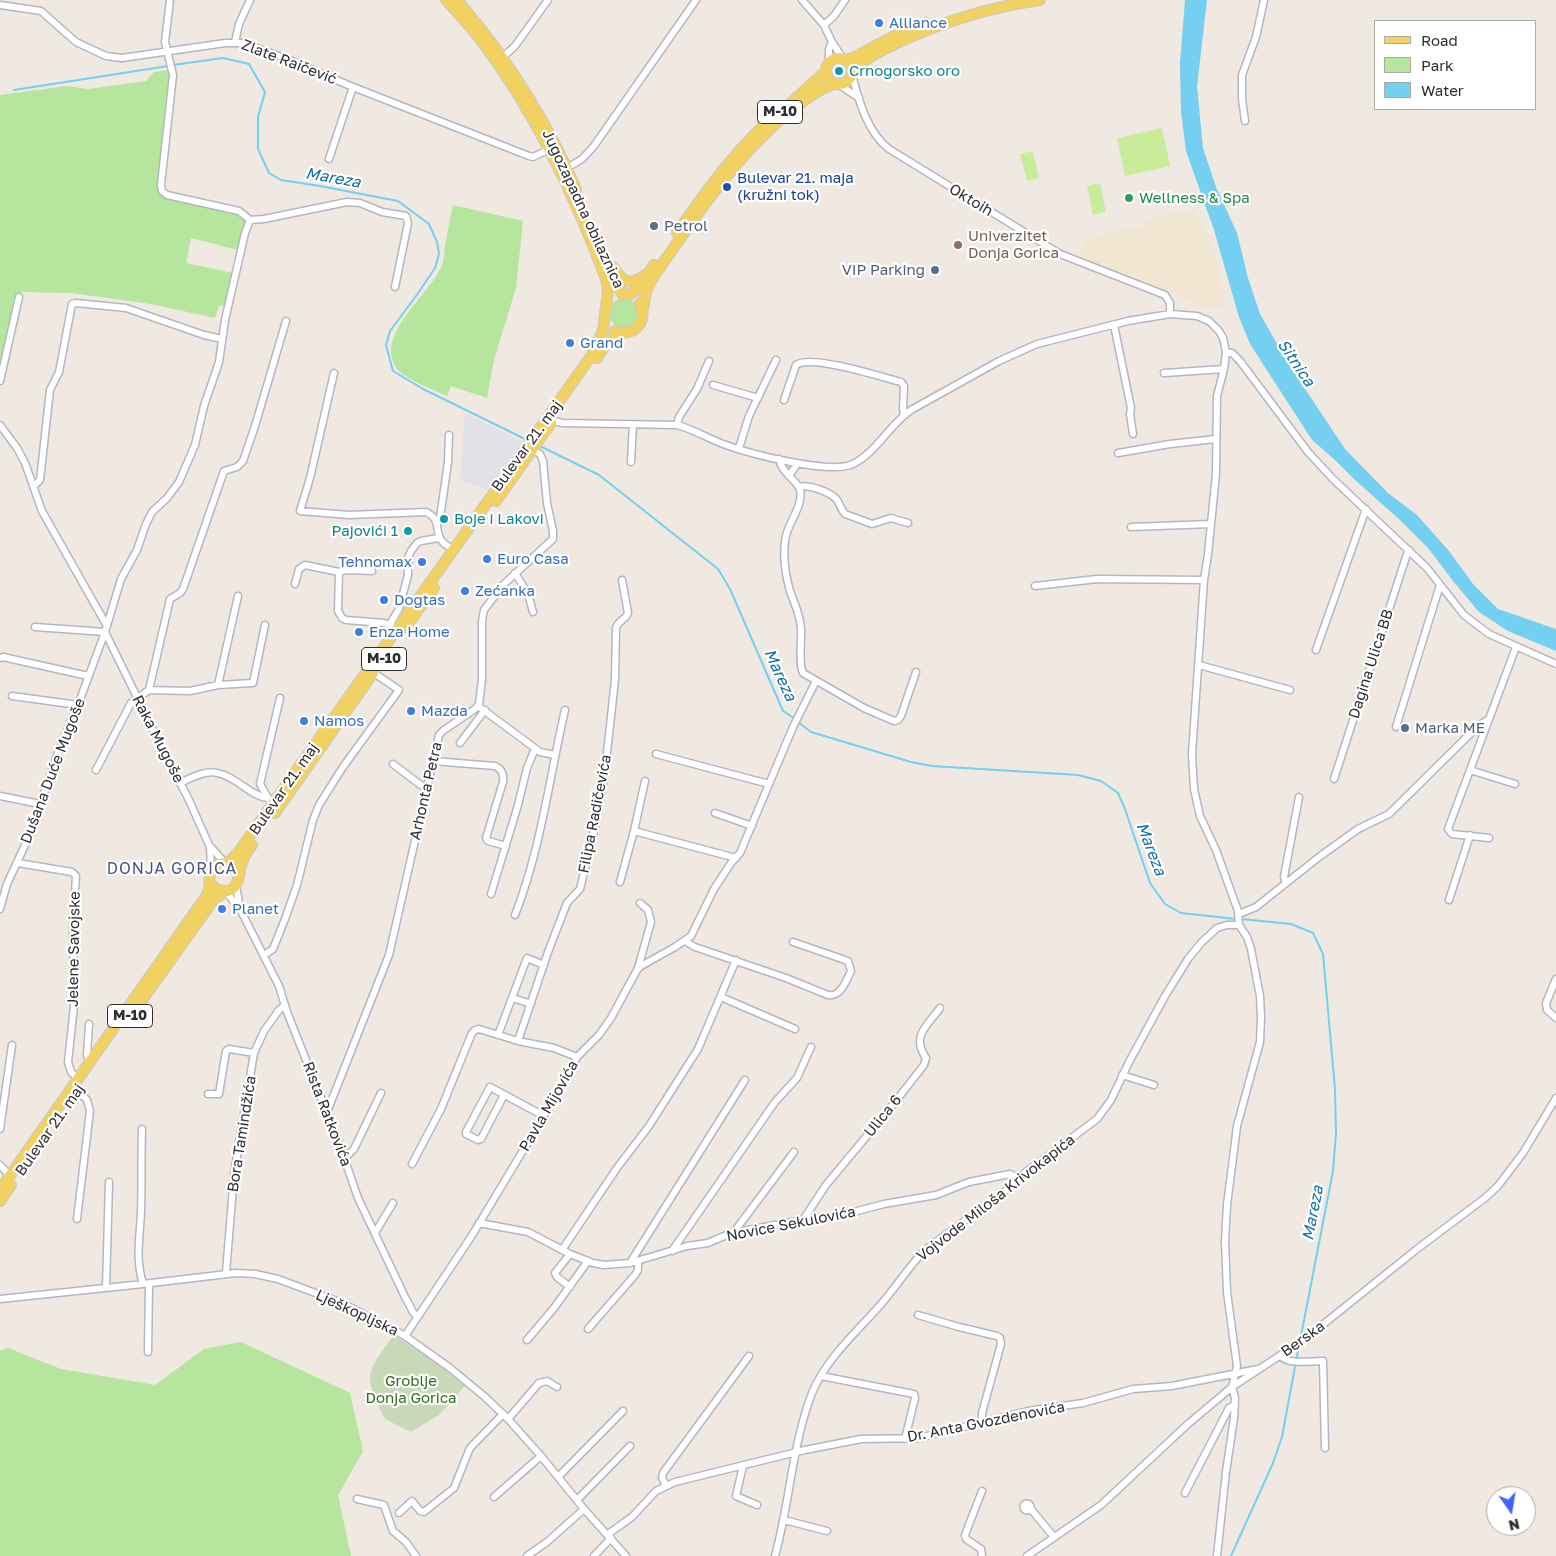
<!DOCTYPE html>
<html>
<head>
<meta charset="utf-8">
<style>
  body { margin:0 }
  #map { position:relative; width:1556px; height:1556px; overflow:hidden; background:#efe9e1; font-family:"Golos Text",sans-serif }
  canvas { display:block }
  .legend { position:absolute; left:1374px; top:20px; width:162px; height:90px; box-sizing:border-box; background:#fff; border:1px solid #ababab; margin:0; padding:6px 9px; list-style:none; font-size:15px; color:#2e2e2e }
  .legend li { display:flex; align-items:center; gap:10px; height:25px }
  .legend b { width:25px; border:1px solid #ababab }
  .north { position:absolute; left:1486px; top:1486px; width:50px; height:50px; box-sizing:border-box; background:#fff; border:1px solid #ababab; border-radius:50%; rotate:167deg; font-size:14px; font-weight:700; line-height:20px; text-align:center; color:#2e2e2e }
  .north::after { content:''; display:block; margin:auto; width:18px; height:22px; background:#4264fb; clip-path:polygon(50% 0,100% 100%,50% 72%,0 100%) }
</style>
</head>
<body>
<div id="map">
<canvas width="1556" height="1556"></canvas>
<ul class="legend">
<li><b style="height:6px;background:#f2d163"></b>Road</li>
<li><b style="height:14px;background:#b6e59e"></b>Park</li>
<li><b style="height:14px;background:#75cff0"></b>Water</li>
</ul>
<div class="north">N</div>
</div>
<script>
const ctx = document.querySelector('canvas').getContext('2d');
ctx.lineJoin = 'round';
function fill(path, color) {
  ctx.fillStyle = color;
  ctx.fill(path, 'evenodd');
}
function stroke(path, color, width, dash) {
  ctx.strokeStyle = color;
  ctx.lineWidth = width;
  ctx.lineCap = dash ? 'butt' : 'round';
  ctx.setLineDash(dash || []);
  ctx.stroke(path);
}
function drawText(font, color, halo, rows, align = 'center') {
  ctx.font = font + ' "Golos Text",sans-serif';
  ctx.lineWidth = 4.5;
  ctx.setLineDash([]);
  ctx.textBaseline = 'middle';
  ctx.strokeStyle = halo;
  ctx.fillStyle = color;
  for (const [text, x, y, turn = 0] of rows) {
    ctx.save();
    ctx.translate(x, y);
    ctx.rotate((+turn || 0) * Math.PI / 180);
    ctx.textAlign = isNaN(turn) ? turn : align;
    if (halo) ctx.strokeText(text, 0, 0);
    ctx.fillText(text, 0, 0);
    ctx.restore();
  }
}
fill(new Path2D(`
  M465 413 523 442 489 490 460 480Z`), '#e3e1e8');
fill(new Path2D(`
  M1193 209 1214 250 1227 306 1202 308 1183 297 1138 280 1139 277 1132 275 1131 277 1081 259 1079 252 1084 240 1089 241 1095 236 1143 226 1142 221Z`), '#f0e6d1');
fill(new Path2D(`
  M172 69 158 187 161 193 239 214 247 220 238 250 191 238 186 263 234 273 226 306H219L215 318 151 304 71 293 21 292 13 331 7 330 0 372V95L67 86 88 89 146 81 154 72Z
  M453 205 523 221 516 288 494 360 487 398 451 386 447 396C436 391 406 379 399 371 370 337 430 296 442 265 444 260 444 253 445 246 447 233 450 219 453 205Z
  M609 313a15 15 0 1 1 30 0a15 15 0 1 1-30 0Z
  M241 1342 350 1393 363 1451 338 1495 351 1556H0V1351L8 1348 61 1369 155 1385 204 1349Z`), '#b6e59e');
fill(new Path2D(`
  M394 1335 432 1360 465 1386 439 1415 411 1432 385 1419C380 1409 368 1386 370 1375 373 1361 386 1346 394 1335Z`), '#c8d9b8');
fill(new Path2D(`
  M1162 128 1170 166 1125 176 1117 138Z
  M1033 151 1039 178 1027 181 1020 154Z
  M1100 183 1106 212 1093 215 1087 186Z`), '#c9ec9a');
fill(new Path2D(`
  M1185 0H1207L1197 86 1203 148 1216 187 1237 233 1248 278 1260 314 1291 368 1345 449 1388 493 1417 515 1449 551 1473 584 1498 609 1556 629V651L1508 631 1479 612 1453 581 1428 548 1400 520 1354 479 1334 459 1312 440 1250 344 1239 317 1214 230 1186 151 1181 112 1180 63Z`), '#75cff0');
stroke(new Path2D(`
  M173 65 223 58 249 64 265 92 258 117V149L269 173 281 180 320 186 398 201 429 224 437 242 439 254 435 268 416 296 390 331 386 345 393 371 423 389 525 439
  M14 90 168 66
  M540 446 599 475 718 569 730 589 783 711 795 719
  M798 722 811 732 911 762 932 766 1078 775 1101 781 1118 793 1125 809 1150 883 1165 904 1181 913 1236 919
  M1241 919 1291 924 1313 933 1323 954 1335 1089 1336 1133 1333 1171 1300 1341
  M1231 1556 1273 1463 1282 1437 1299 1345`), '#75cff0', 2);
const minor = new Path2D(`
  M170 0 165 42 173 75 161 185 162 191 167 195 239 211 250 220 264 219 347 202 360 203 382 212 406 216 408 223 395 287
  M802 0 824 25
  M0 5 41 11 76 42 106 56 122 58 225 43H243L287 59 353 87 529 156 533 157 550 149
  M235 42 239 24 250 0
  M503 57 515 46 548 0
  M843 59 832 42 824 25 834 16 845 0
  M829 63V49L832 42
  M852 75C859 101 867 132 889 149L1060 254 1165 295 1170 303V314
  M838 84 859 98
  M1245 121 1242 99V75L1256 37 1264 0
  M329 159 353 87
  M567 168 582 159 594 146 696 0
  M1114 325 1131 408 1130 414 1133 434
  M1226 352 1232 353 1240 361 1308 452 1333 479 1427 568 1464 615 1489 634 1556 664
  M334 373 310 478 300 511 349 515 426 512C447 522 427 537 453 549
  M1164 373 1224 369
  M0 381 19 297
  M713 385 758 398
  M784 400 796 365C811 354 882 377 901 382L904 386 903 409 904 415
  M553 421 563 423 677 425C693 429 707 438 723 444 747 453 830 475 853 464 877 452 889 425 911 410L999 361 1037 344 1128 321 1170 314 1197 316 1209 321 1219 331 1223 338 1226 352 1224 369 1217 396 1216 474 1208 554 1204 580 1192 754 1194 789 1200 816 1216 850 1238 911 1239 925
  M0 425 17 448 25 463 42 511 107 626
  M677 425 679 417 697 389 709 361
  M739 448 749 416 776 360
  M1118 453 1170 444 1216 439
  M779 459C782 474 798 481 800 490 804 506 786 525 785 541 783 559 785 574 790 591 794 603 800 614 801 628 802 641 798 662 803 673L864 708 894 721 898 720 901 716 916 672
  M631 462 633 425
  M789 476 797 464
  M35 485 40 480 50 390 59 372 72 304 76 303 126 308 204 335 222 339
  M799 487C808 484 831 492 837 500 840 504 841 510 845 514L872 524 891 518 908 523
  M437 523 440 518 448 462 449 435
  M1131 527 1211 524
  M339 572 346 570 372 571
  M515 573 528 594 533 612
  M295 584 299 569 305 565 339 572 338 611 342 618 346 620 384 623 397 628
  M1035 586 1097 579 1204 580
  M390 624 399 609 408 575V558L411 551 417 543 421 541 438 538
  M35 627 105 632
  M105 632 159 742 189 800 209 845 225 863
  M1316 650 1366 509
  M0 658 3 657 88 676
  M1199 665 1290 690
  M218 685 238 596
  M149 690 170 599 180 593 183 589 224 471 237 467 243 461 255 426 286 321
  M12 696 78 705
  M478 706 540 752 555 755
  M1396 727 1440 585
  M460 743 485 710
  M656 754 769 784
  M433 761 495 766C502 769 504 775 503 782L486 838 488 841 506 846
  M393 764 426 789
  M96 770 131 703 149 690 190 691 218 685 253 683 265 625
  M1470 770 1515 784
  M1334 779 1406 557 1409 550
  M180 783C211 768 217 768 246 788 253 793 259 797 268 798
  M0 796 40 804
  M273 804 268 798 260 784 280 698
  M715 813 752 826
  M634 831 736 858
  M1489 838 1452 834 1448 829 1516 647
  M210 846 211 871
  M18 863 72 872 76 876 73 926 74 1006 68 1062 71 1072 79 1079
  M620 882 634 831 645 781
  M1286 883 1284 877 1299 797
  M236 885 240 909
  M226 892 240 909 279 986 287 1012 339 1143 358 1198 405 1297 413 1312 417 1317
  M491 894 518 805 527 768 535 749
  M1449 900 1470 835
  M0 909 7 884 31 832 57 755 78 705 105 632 121 579 137 550 146 524 152 512 167 498 179 482 195 445 204 406 219 362 225 320 245 233 250 220
  M1239 914 1256 907 1319 857 1358 829 1389 814 1478 726 1489 719
  M515 915C541 849 549 779 565 710
  M685 941 695 947 786 978 828 995C841 997 846 981 851 971L848 961 793 942
  M264 955 273 949 285 919 297 885 313 820 319 805 343 767 399 690 374 673
  M638 968 651 922 648 910 640 903
  M1556 979 1546 1003 1547 1010 1556 1018
  M721 997 795 1029
  M513 998 531 1004
  M89 1024 87 1055 90 1063
  M498 1035 527 958 544 965
  M518 1041 548 952 567 903 580 889 595 827 604 778 609 735 615 679 616 628C618 620 626 620 628 613L622 580
  M1122 1075 1154 1085
  M208 1094H219L226 1051 229 1049 254 1053
  M504 1095 481 1139 478 1140 466 1134V1132L490 1087 544 1116
  M327 1112 389 955 439 735 444 730 475 709 479 704 482 680V621L484 610 504 584 553 539V531L547 503 543 461 540 454 533 450
  M0 1129 12 1045
  M142 1129C141 1157 142 1184 141 1211 140 1238 135 1258 143 1284
  M345 1158 354 1149 381 1093
  M412 1164 441 1109 472 1033 475 1030 479 1029 518 1041 554 1048 577 1057
  M0 1165 10 1176
  M77 1219 90 1111 87 1100 78 1091
  M803 1220 826 1185 895 1102 924 1065 926 1058C911 1036 927 1026 940 1008
  M479 1223 528 1232 570 1254 593 1263 604 1265 630 1263 687 1246 708 1243 731 1233 803 1220 842 1215 884 1204 936 1195 969 1182 1010 1174 1018 1178
  M736 1232 737 1228 794 1152
  M375 1233 393 1203
  M562 1250 617 1168 649 1126 698 1049 736 960
  M673 1251 674 1248 775 1102 797 1078 811 1047
  M630 1263 745 1080
  M226 1273 234 1174 254 1053 264 1031 279 1010 285 1005
  M570 1287 557 1277 555 1273 570 1254
  M106 1288 109 1182
  M0 1299 143 1284 236 1273 255 1274 278 1279 342 1303 405 1336 450 1368 485 1397 508 1419 541 1456 584 1509 626 1556
  M918 1315 959 1327 997 1336 1000 1338 1001 1344 982 1413V1422
  M588 1329 635 1275 638 1270V1261
  M405 1336 471 1237 557 1094 577 1057 599 1035 611 1018 637 970 641 966 675 947 691 936 714 889 731 863 740 853 793 727 816 681
  M527 1340 554 1308 588 1261
  M148 1352 149 1284
  M1280 1356C1289 1365 1310 1361 1323 1361L1325 1448
  M821 1376 914 1394 915 1398 905 1439
  M508 1419 539 1383 547 1381 557 1387
  M743 1466 736 1496 757 1505
  M558 1477 623 1411
  M666 1485 662 1478 663 1473 749 1356
  M1185 1493 1229 1408 1235 1405
  M494 1497 541 1456
  M357 1499 384 1505 393 1531 406 1542 416 1556
  M577 1500 630 1446
  M1023.5 1507a3.5 3.5 0 1 1 7 0a3.5 3.5 0 1 1-7 0Z
  M1030 1508 1054 1537
  M399 1513 412 1501 420 1511 424 1512 454 1488 470 1448 503 1414
  M784 1520 827 1531
  M608 1534 632 1517 656 1491 675 1482 805 1450 861 1439 919 1438 1028 1411 1083 1403 1133 1389 1172 1386 1258 1369
  M527 1556 547 1542 584 1509
  M594 1556 611 1538
  M775 1556C790 1502 792 1445 812 1393 827 1357 857 1332 882 1303 897 1286 909 1266 925 1250L1012 1186 1018 1178 1097 1119 1111 1100 1129 1062 1165 996 1188 959 1201 943 1217 928 1227 925H1239
  M982 1556 981 1549 966 1539 965 1535 982 1491
  M1027 1556 1101 1505 1188 1424 1232 1387 1305 1339 1417 1249 1485 1198 1498 1186 1523 1153 1556 1098
  M1217 1556 1226 1472 1234 1418 1235 1398 1232 1387 1237 1366 1227 1292 1225 1241 1227 1205 1237 1126 1260 1042 1261 1017 1260 996 1251 949 1247 937 1239 925`);
const primary = new Path2D(`
  M457 0C506 57 546 119 576 189
  M826 71a13 13 0 1 1 26 0a13 13 0 1 1-26 0Z
  M845 60 853 58 892 37 926 23
  M852 71C865 58 881 51 897 43 942 22 990 7 1040 0
  M792 102 826 71
  M677 233C707 190 739 145 780 111
  M605 258 616 284 623 295
  M613 267C624 282 628 287 645 275
  M629 295 636 290 654 265
  M643 309 646 292 652 279C694 219 737 152 796 107 808 97 820 88 835 84
  M615 331C634 338 649 321 640 303
  M597 358 609 340 620 333
  M496 501 551 423
  M406 627 434 588
  M275 813 373 673
  M228 863 237 854 592 355 603 330 608 291 606 279C575 196 537 115 483 43 472 28 459 14 446 0
  M211 884C218 893 233 895 237 882 240 877 239 869 242 863 244 856 248 850 252 845
  M135 1010 214 899 224 892
  M0 1190 207 895C212 885 208 883 210 874 212 862 225 861 234 867
  M0 1201 11 1185`);
stroke(minor, '#b4b7c1', 9);
stroke(primary, '#c9c9c9', 12);
stroke(minor, '#fff', 6);
stroke(primary, '#f2d163', 10);
for (const [x, y, r, color] of [
  [879,23,5,"#3f7fe0"],
  [839,71,5,"#0f9aa8"],
  [727,187,5,"#1a4fb4"],
  [1129,198,5,"#2e9e5b"],
  [654,226,5,"#5c6f8a"],
  [958,245,5,"#8d6e63"],
  [935,270,5,"#5c6f8a"],
  [570,343,5,"#3f7fe0"],
  [444,519,5,"#0f9aa8"],
  [408,531,5,"#0f9aa8"],
  [487,559,5,"#3f7fe0"],
  [422,562,5,"#3f7fe0"],
  [465,591,5,"#3f7fe0"],
  [384,600,5,"#3f7fe0"],
  [359,632,5,"#3f7fe0"],
  [411,711,5,"#3f7fe0"],
  [304,721,5,"#3f7fe0"],
  [1405,728,5,"#5c6f8a"],
  [222,909,5,"#3f7fe0"]
]) {
  const dot = new Path2D();
  dot.arc(x, y, r, 0, 2 * Math.PI);
  ctx.fillStyle = color;
  ctx.fill(dot);
  stroke(dot, '#fff', 2);
}
for (const [x, y, w] of [
  [780,112,45],
  [384,659,45],
  [130,1016,45]
]) {
  const box = new Path2D();
  box.roundRect(x - w / 2, y - 11.5, w, 23, 4);
  ctx.fillStyle = '#fff';
  ctx.fill(box);
  stroke(box, '#2e2e2e', 1);
}
drawText('bold 14px', '#2e2e2e', null, [
  ["M-10",780,112],
  ["M-10",384,659],
  ["M-10",130,1016]
]);
drawText('15px', '#366cbe', '#fff', [
  ["Alliance",889,23],
  ["Grand",580,343],
  ["Euro Casa",497,559],
  ["Tehnomax",412,562,"right"],
  ["Zećanka",475,591],
  ["Dogtas",394,600],
  ["Enza Home",369,632],
  ["Mazda",421,711],
  ["Namos",314,721],
  ["Planet",232,909]
], 'left');
drawText('15px', '#2e2e2e', '#fff', [
  ["Zlate Raičević",289,62,21],
  ["Oktoih",971,200,31],
  ["Jugozapadna obilaznica",583,209,65],
  ["Bulevar 21. maj",527,446,-54],
  ["Dagina Ulica BB",1371,664,-72],
  ["Raka Mugoše",158,739,63],
  ["Dušana Duće Mugoše",53,771,-69],
  ["Bulevar 21. maj",284,789,-55],
  ["Arhonta Petra",426,791,-77],
  ["Filipa Radičevića",595,814,-79],
  ["Jelene Savojske",74,949,-89],
  ["Pavla Mijovića",549,1106,-60],
  ["Rista Ratkovića",327,1114,69],
  ["Ulica 6",883,1116,-51],
  ["Bulevar 21. maj",50,1130,-55],
  ["Bora Tamindžića",242,1134,-81],
  ["Vojvode Miloša Krivokapića",996,1198,-38],
  ["Novice Sekulovića",791,1224,-11],
  ["Lješkopljska",357,1313,25],
  ["Berska",1303,1339,-36],
  ["Dr. Anta Gvozdenovića",986,1422,-11]
]);
drawText('15px', '#0d838f', '#fff', [
  ["Crnogorsko oro",849,71],
  ["Boje i Lakovi",454,519],
  ["Pajovići 1",398,531,"right"]
], 'left');
drawText('15px', '#164399', '#fff', [
  ["Bulevar 21. maja",737,178],
  ["(kružni tok)",737,195]
], 'left');
drawText('15px', '#27864d', '#fff', [
  ["Wellness & Spa",1139,198]
], 'left');
drawText('15px', '#4e5e75', '#fff', [
  ["Petrol",664,226],
  ["VIP Parking",925,270,"right"],
  ["Marka ME",1415,728]
], 'left');
drawText('15px', '#785e54', '#fff', [
  ["Univerzitet",968,236],
  ["Donja Gorica",968,253]
], 'left');
drawText('15px', '#2c6e1b', '#fff', [
  ["Groblje",411,1381],
  ["Donja Gorica",411,1398]
]);
drawText('italic 16px', '#0d6fa3', '#fff', [
  ["Mareza",333,178,10],
  ["Sitnica",1296,363,56],
  ["Mareza",780,675,65],
  ["Mareza",1151,849,69],
  ["Mareza",1313,1213,-79]
]);
ctx.letterSpacing = '1px';
drawText('16px', '#4d5680', '#fff', [
  ["DONJA GORICA",172,869]
]);
ctx.letterSpacing = '0px';
</script>
</body>
</html>
